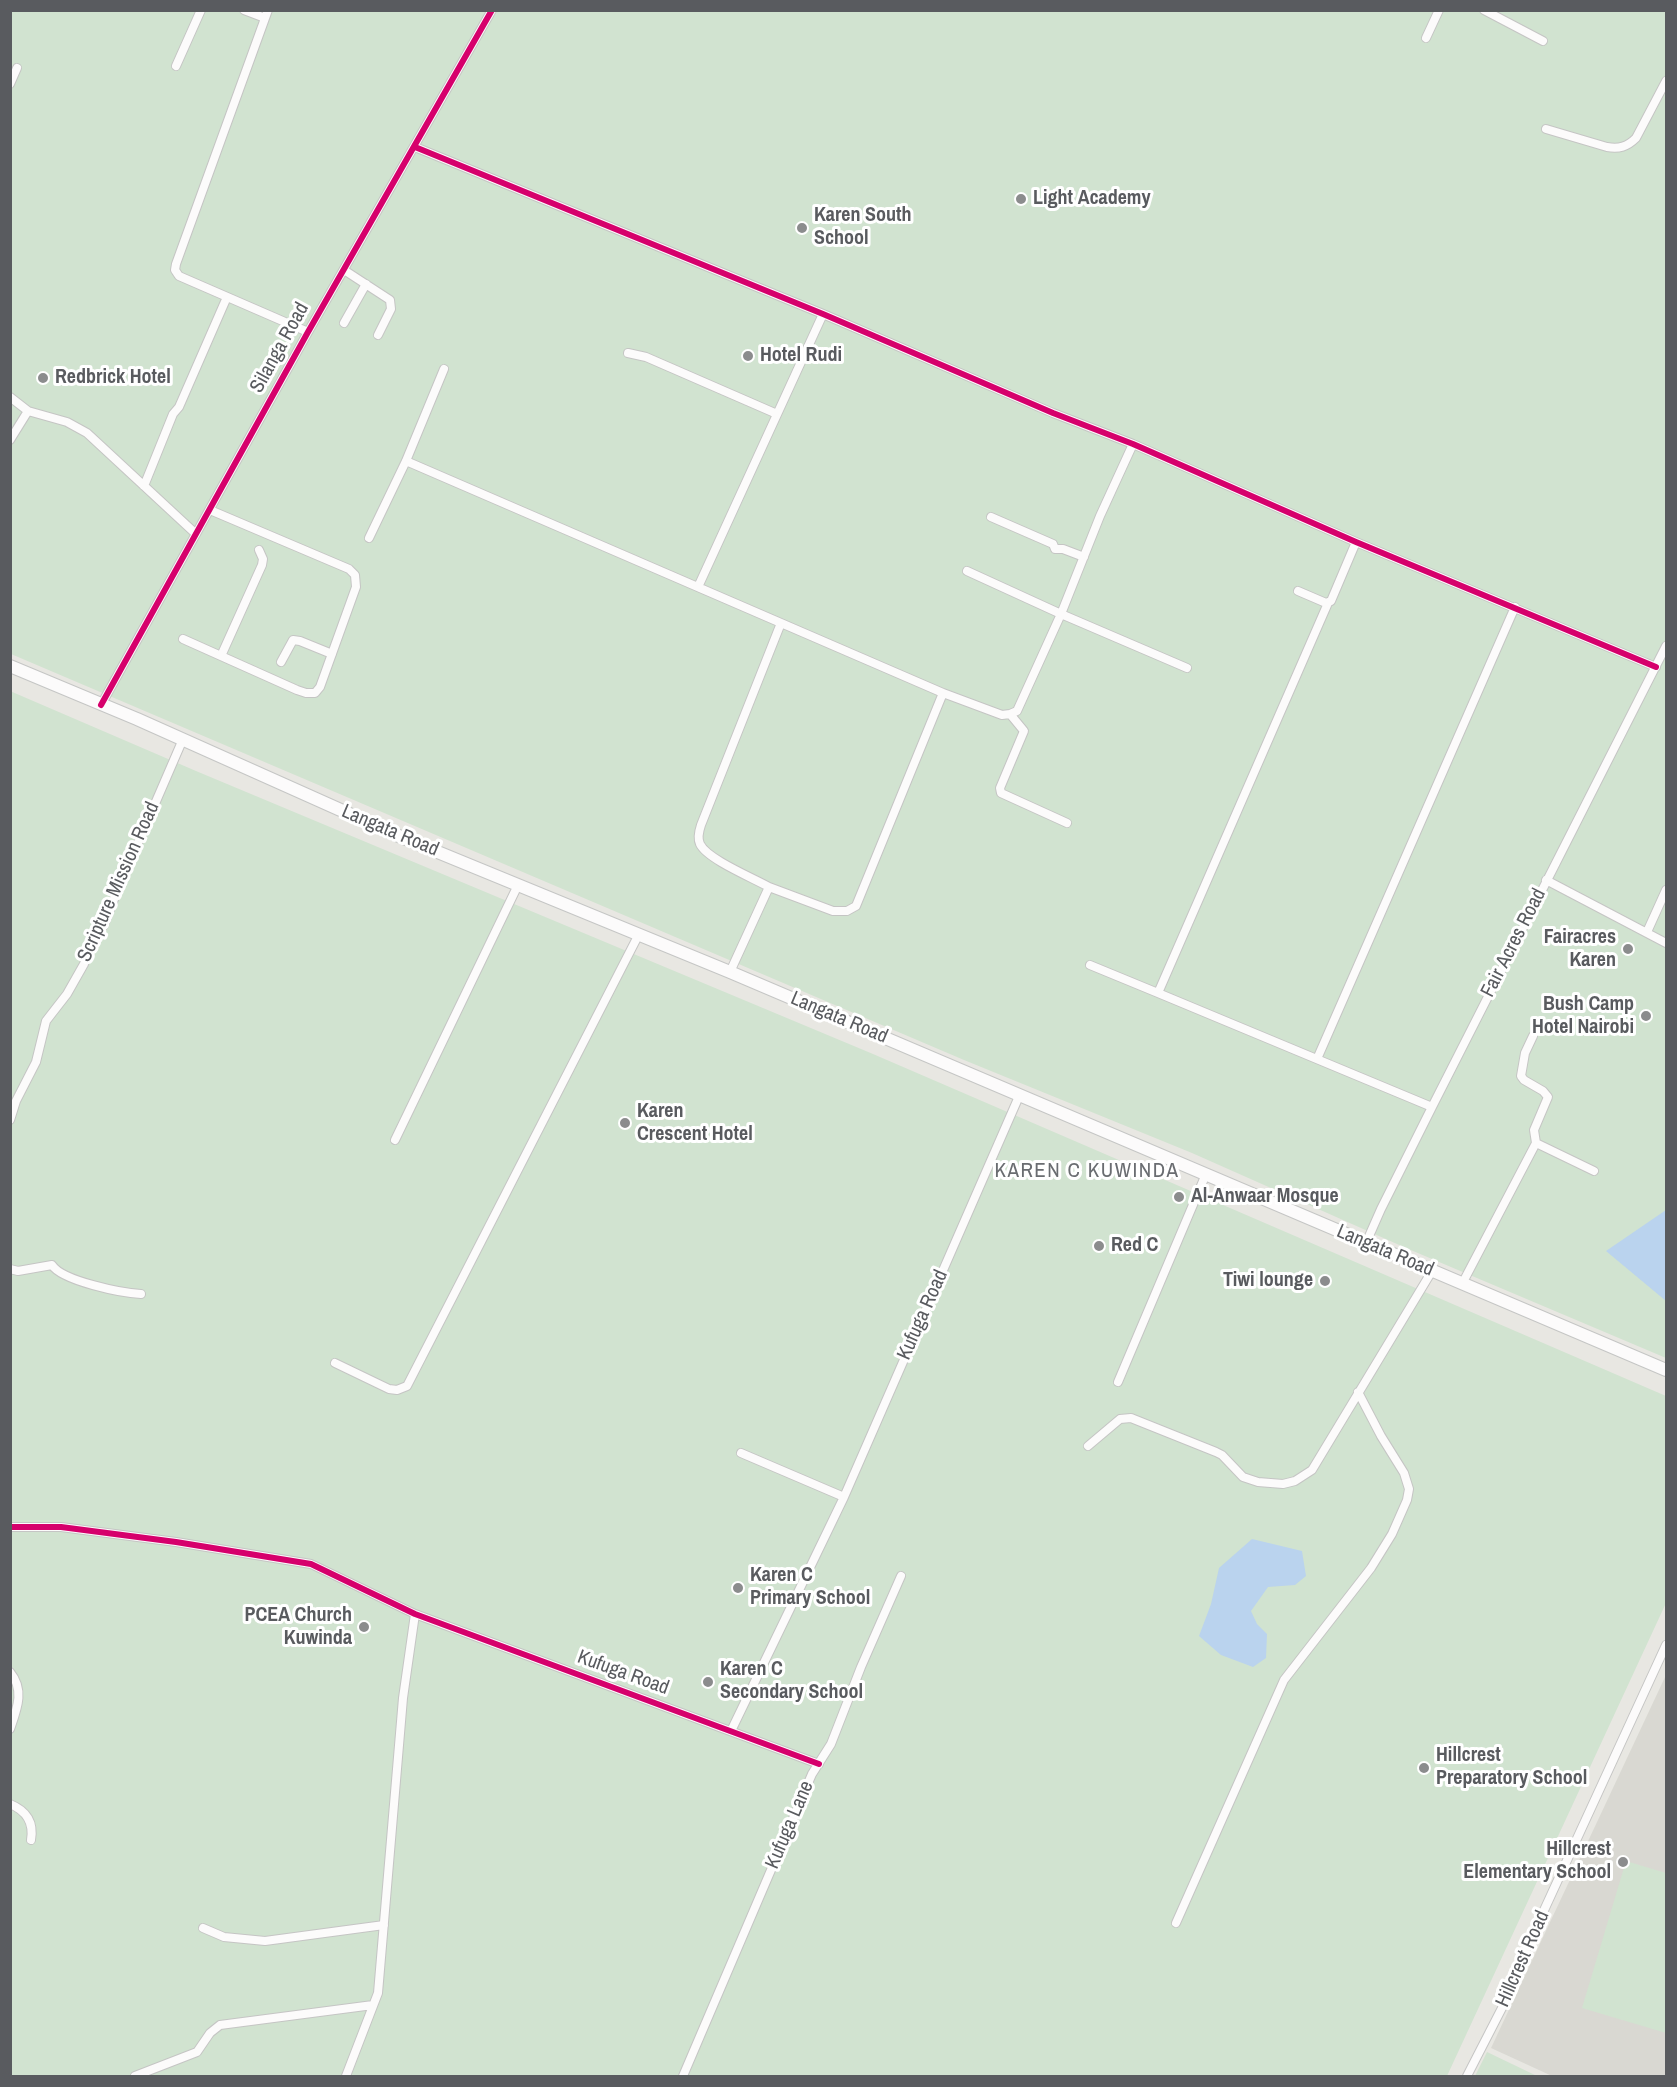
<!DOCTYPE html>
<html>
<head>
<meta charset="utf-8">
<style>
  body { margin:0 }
  #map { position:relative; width:1677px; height:2087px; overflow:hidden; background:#e8e7e2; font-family:"Archivo Narrow",sans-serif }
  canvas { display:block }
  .frame { position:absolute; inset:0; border:12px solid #595b5f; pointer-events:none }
</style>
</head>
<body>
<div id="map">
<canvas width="1677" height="2087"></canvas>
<div class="frame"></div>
</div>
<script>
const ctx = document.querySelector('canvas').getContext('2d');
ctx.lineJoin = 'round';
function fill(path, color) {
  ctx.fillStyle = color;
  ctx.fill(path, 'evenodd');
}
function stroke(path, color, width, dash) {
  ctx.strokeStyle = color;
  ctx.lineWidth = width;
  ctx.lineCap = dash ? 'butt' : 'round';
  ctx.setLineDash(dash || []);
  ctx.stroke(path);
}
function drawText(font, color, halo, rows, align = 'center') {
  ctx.font = font + ' "Archivo Narrow",sans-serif';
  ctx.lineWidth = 6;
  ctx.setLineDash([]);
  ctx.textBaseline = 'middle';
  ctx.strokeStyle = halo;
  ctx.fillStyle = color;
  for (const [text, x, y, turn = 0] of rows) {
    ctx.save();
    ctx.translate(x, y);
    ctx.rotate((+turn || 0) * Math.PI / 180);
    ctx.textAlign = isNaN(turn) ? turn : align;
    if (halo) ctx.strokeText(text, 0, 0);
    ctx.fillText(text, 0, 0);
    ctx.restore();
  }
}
fill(new Path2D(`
  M1666 1675V2076H1552L1491 2048Z`), '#d9d8d2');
fill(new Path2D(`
  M10 11H1666V1358L1406 1248 1192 1153 964 1060 11 654Z
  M10 691 196 771 873 1054 1666 1396V1603L1447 2076H11Z
  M1626 1861 1666 1873V2033L1582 2008Z
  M1487 2052 1537 2076H1475Z`), '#d1e3d0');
fill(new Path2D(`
  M1666 1210V1301L1606 1251Z
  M1252 1539 1302 1551 1306 1576 1295 1585 1268 1587 1251 1611 1257 1624 1267 1634 1266 1658 1253 1667 1221 1655 1199 1636 1211 1604 1219 1568Z`), '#bad3ee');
const minor = new Path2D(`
  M244 10 265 18
  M268 10 176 264 175 270 179 276 308 332
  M1484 10 1543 41
  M1426 38 1439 10
  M176 66 201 10
  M10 84 17 68
  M1546 129 1607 147C1619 149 1627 147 1636 138L1666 81
  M415 147 823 314 1053 413 1133 444 1356 542 1656 667
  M344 270 390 300 391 309 378 335
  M344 323 366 284
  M628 353 646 357 777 414
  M10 397 28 411 67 422 87 433 196 534
  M10 440 28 411
  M406 461 781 623 701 825C699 831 697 838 700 844 707 859 753 878 769 887
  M144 486 173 414 179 407 227 297
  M991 517 1053 544 1055 549H1063L1084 557
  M369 538 406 461 444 369
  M967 571 1061 614 1187 668
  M698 587 823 314
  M1298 591 1326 603 1331 601 1356 542
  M1328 603 1158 993 1432 1107
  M781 623 943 693
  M183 639 297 690 306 693H315L320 687 356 587 355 575 349 569 210 510
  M221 656 262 565 263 559 259 550
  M281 662 293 640 300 641 332 654
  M101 705 308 332 492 10
  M1010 714 1024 731 1000 788 1001 793 1067 823
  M1546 880 1666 943
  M1647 932 1666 890
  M1090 965 1158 993
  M730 972 769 887 833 911H847L856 906 943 693 1002 715 1010 714 1017 711 1061 614 1100 516 1133 444
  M1533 1036 1525 1053 1521 1076 1524 1080 1543 1091 1548 1097 1534 1130 1536 1143
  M1317 1059 1515 607
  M10 1120 16 1101 36 1062 46 1021 67 994 84 964 91 944 104 925 116 894 183 739
  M395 1140 518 885
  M1366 1243 1381 1209 1432 1107 1666 646
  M10 1269 18 1271 52 1265C62 1281 122 1293 141 1294
  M1462 1284 1536 1143 1594 1171
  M335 1363 389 1389 397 1390 407 1386 639 934
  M1118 1382 1206 1174
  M1088 1446 1120 1419 1131 1418 1216 1452 1222 1455 1243 1477 1258 1482 1283 1484 1295 1481 1312 1470 1432 1271
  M741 1453 844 1497
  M10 1527H61L176 1542 311 1564 415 1614 819 1764
  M10 1672C25 1690 17 1709 10 1729
  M731 1731 844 1497 1020 1094
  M10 1804C27 1811 34 1823 31 1840
  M1176 1923 1284 1680 1371 1568 1392 1534 1407 1500 1409 1489 1404 1473 1381 1436 1358 1392
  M203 1928 224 1937 265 1941 384 1925
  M135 2076 197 2052 210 2033 220 2025 373 2005
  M346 2076 378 1993 403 1698 415 1614
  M683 2076 812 1774 831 1744 861 1667 901 1576
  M1467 2076 1503 2006 1517 1969 1666 1645`);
const secondary = new Path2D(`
  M10 666 137 719 401 837 730 972 1666 1370`);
stroke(minor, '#c5c5c4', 10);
stroke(secondary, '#c5c6c5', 14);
stroke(minor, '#fcfbfb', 8);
stroke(secondary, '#fcfbfb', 12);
stroke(new Path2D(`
  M415 147 823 314 1053 413 1133 444 1356 542 1656 667
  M101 705 308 332 492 10
  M10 1527H61L176 1542 311 1564 415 1614 819 1764`), '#d6006c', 6);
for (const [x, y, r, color] of [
  [1021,199,6,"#8b8c8d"],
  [802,228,6,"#8b8c8d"],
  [748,356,6,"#8b8c8d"],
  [43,378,6,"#8b8c8d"],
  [1628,949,6,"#8b8c8d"],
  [1646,1016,6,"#8b8c8d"],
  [625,1123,6,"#8b8c8d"],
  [1179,1197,6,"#8b8c8d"],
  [1099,1246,6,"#8b8c8d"],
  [1325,1281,6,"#8b8c8d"],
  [738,1588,6,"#8b8c8d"],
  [364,1627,6,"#8b8c8d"],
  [708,1682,6,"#8b8c8d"],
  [1424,1768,6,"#8b8c8d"],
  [1623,1862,6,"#8b8c8d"]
]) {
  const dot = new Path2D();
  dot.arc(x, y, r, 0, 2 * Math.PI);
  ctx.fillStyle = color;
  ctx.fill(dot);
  stroke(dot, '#fff', 2);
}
drawText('bold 20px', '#595b5f', '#fff', [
  ["Light Academy",1033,199],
  ["Karen South",814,216],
  ["School",814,239],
  ["Hotel Rudi",760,356],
  ["Redbrick Hotel",55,378],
  ["Fairacres",1616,938,"right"],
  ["Karen",1616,961,"right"],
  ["Bush Camp",1634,1005,"right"],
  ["Hotel Nairobi",1634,1028,"right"],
  ["Karen",637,1112],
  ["Crescent Hotel",637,1135],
  ["Al-Anwaar Mosque",1191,1197],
  ["Red C",1111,1246],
  ["Tiwi lounge",1313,1281,"right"],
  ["Karen C",750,1576],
  ["Primary School",750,1599],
  ["PCEA Church",352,1616,"right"],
  ["Kuwinda",352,1639,"right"],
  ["Karen C",720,1670],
  ["Secondary School",720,1693],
  ["Hillcrest",1436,1756],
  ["Preparatory School",1436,1779],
  ["Hillcrest",1611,1850,"right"],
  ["Elementary School",1611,1873,"right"]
], 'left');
drawText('20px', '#595b5f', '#fff', [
  ["Silanga Road",280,348,-61],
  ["Langata Road",390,831,23],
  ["Scripture Mission Road",119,882,-66],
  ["Fair Acres Road",1514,943,-63],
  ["Langata Road",839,1018,23],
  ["Langata Road",1385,1251,23],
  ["Kufuga Road",923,1315,-66],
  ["Kufuga Road",623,1673,20],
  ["Kufuga Lane",790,1825,-67],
  ["Hillcrest Road",1523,1959,-66]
]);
ctx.letterSpacing = '1.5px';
drawText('21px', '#6a6d71', '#fff', [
  ["KAREN C KUWINDA",1087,1171]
]);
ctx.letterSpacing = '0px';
</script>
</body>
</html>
